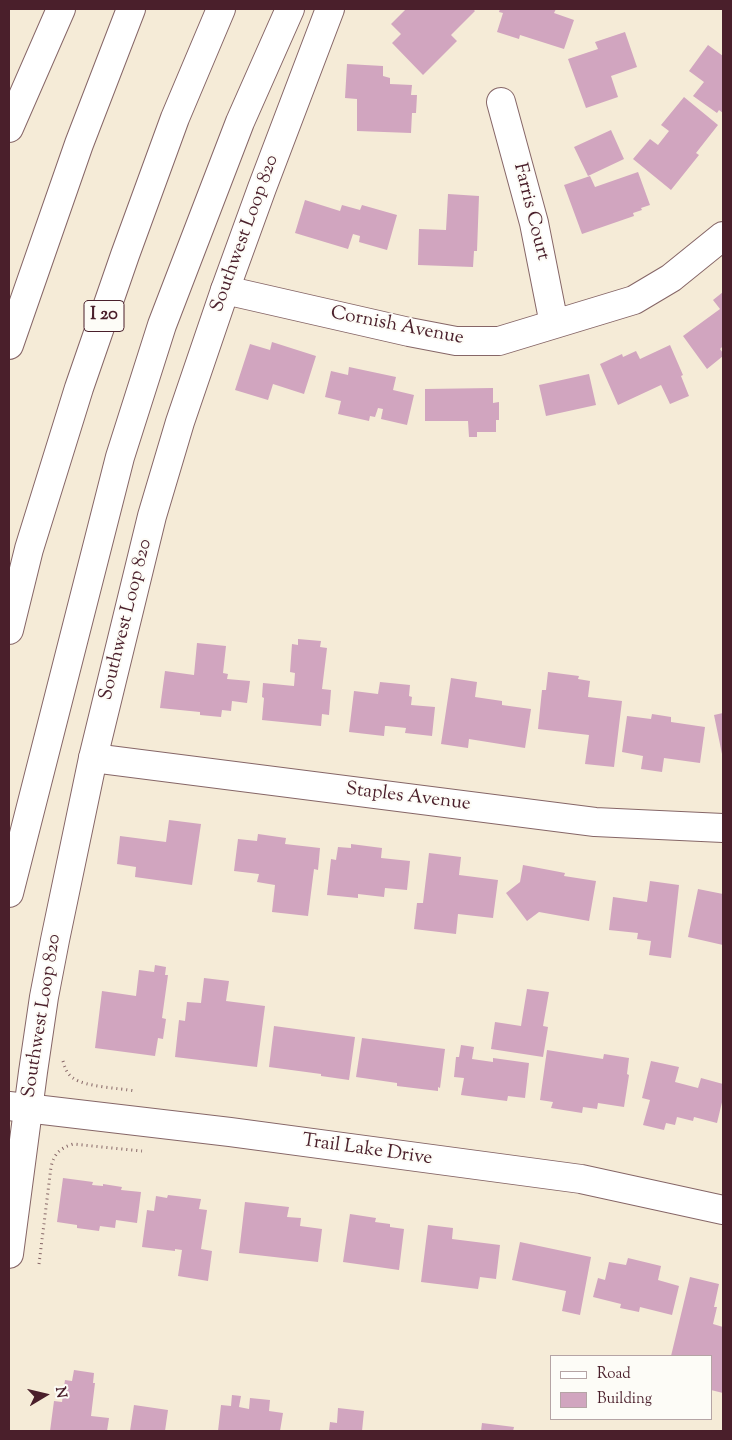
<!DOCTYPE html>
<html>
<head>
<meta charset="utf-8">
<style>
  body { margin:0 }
  #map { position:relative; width:732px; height:1440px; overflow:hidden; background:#f5ebd7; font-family:"Sorts Mill Goudy",serif }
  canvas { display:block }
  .frame { position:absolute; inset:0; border:10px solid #4a1f2b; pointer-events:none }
  .legend { position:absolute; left:550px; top:1355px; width:162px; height:65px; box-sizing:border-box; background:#fdfcf7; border:1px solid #b5a4a5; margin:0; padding:6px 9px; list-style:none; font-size:15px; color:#4a1f2b }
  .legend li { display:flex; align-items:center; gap:10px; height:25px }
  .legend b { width:25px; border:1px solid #b5a4a5 }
  .north { position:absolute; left:20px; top:1370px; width:50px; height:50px; -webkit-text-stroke:4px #fdfcf7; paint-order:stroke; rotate:81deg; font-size:14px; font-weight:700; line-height:20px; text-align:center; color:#4a1f2b }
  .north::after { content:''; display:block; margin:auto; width:18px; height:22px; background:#4a1f2b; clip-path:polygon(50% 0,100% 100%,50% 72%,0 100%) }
</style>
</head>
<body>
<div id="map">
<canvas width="732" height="1440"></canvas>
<div class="frame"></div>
<ul class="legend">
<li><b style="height:6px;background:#fff"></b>Road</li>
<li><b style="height:14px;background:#d1a5bf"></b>Building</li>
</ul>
<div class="north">N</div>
</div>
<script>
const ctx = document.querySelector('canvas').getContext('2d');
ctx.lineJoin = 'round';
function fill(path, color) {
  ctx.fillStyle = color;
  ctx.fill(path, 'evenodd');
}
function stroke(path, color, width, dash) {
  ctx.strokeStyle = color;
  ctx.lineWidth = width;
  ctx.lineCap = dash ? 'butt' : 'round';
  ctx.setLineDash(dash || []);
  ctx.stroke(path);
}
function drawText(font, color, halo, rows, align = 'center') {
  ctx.font = font + ' "Sorts Mill Goudy",serif';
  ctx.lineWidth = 4;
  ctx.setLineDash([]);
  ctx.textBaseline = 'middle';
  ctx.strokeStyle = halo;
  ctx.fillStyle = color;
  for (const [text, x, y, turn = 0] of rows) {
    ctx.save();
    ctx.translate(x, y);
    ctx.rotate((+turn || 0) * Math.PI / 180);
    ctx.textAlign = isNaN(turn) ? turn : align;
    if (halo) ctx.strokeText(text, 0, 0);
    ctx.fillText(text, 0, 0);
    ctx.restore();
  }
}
fill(new Path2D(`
  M406 9H473L475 11 451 35 457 41 423 75 392 43 401 34 391 24Z
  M500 9H556L554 13 574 20 564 49 520 35 519 39 497 32 503 13 499 12Z
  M625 32 637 67 611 76 618 97 586 108 568 59 598 49 595 42Z
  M708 45 723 56V113L719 110 717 113 693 96 704 82 689 71Z
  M347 64 383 66V76L390 78V84L412 85 411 95H417L416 113H412L411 133 357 131V99L345 98Z
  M684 97 718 125 696 153 699 155 671 190 633 159 650 139 658 145 669 131 661 125Z
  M611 130 624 159 588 176 574 147Z
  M638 172 650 205 641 208 642 210 633 213 634 216 582 234 564 185 590 176 595 187Z
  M448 194 479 196 477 251H474L473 267 418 265 419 229 446 230Z
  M305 200 340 211 342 205 360 210 362 205 397 215 387 250 359 242 360 236 353 234 348 249 295 233Z
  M723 292V346L720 349 723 353V356L707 369 683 336 720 309 713 300Z
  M272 342 316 356 304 394 273 384 268 400 235 390 250 344 270 350Z
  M670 345 683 375 681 376 689 396 670 404 661 385 618 405 600 364 622 354 623 357 636 351 640 359Z
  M349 367 396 377 393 390 414 395 407 425 381 419 383 409 378 408 375 417 370 416 369 421 338 414 341 401 325 397 331 371 348 375Z
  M589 374 596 405 546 416 539 385Z
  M493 388V403L499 402V420H496V432H477V437H469L468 421H425V389Z
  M298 639 321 641 320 647 327 648 322 689 331 690 329 715 322 714 321 726 262 720 264 698 262 697 263 683 294 686 295 673 290 672 292 644 298 645Z
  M197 643 226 646 223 673 228 674 227 679 250 681 247 703 232 701 231 711 222 710 221 717 200 715V712L160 708 165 671 194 675Z
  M548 672 579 676 578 679 590 681 588 697 622 701 614 767 585 764 589 735 538 729 542 690H546Z
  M451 678 477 682 475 697 502 701V705L531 709 525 748 469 739 468 748 441 744Z
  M380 682 410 685 409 696 412 697 411 705 435 707 432 736 405 733 406 728 387 726H385L384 736 349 732 354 691 378 694Z
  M723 713V754H722L714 715Z
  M652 714 671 717V722L705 727 700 763 664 758 662 772 641 769 643 756 622 752 627 716 651 719Z
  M169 820 201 824 192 885 135 877 136 867 117 864 120 836 166 842Z
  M258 834 286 838 285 844 320 848 318 870 314 869 308 916 272 912 275 885 257 882 259 874 234 871 238 839 257 841Z
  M351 844 382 848 381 858 410 861 407 890 385 888 384 897 358 894V898L327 895 331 859 336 860 338 847 351 848Z
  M429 853 461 857 459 875 498 880 493 918 458 914 456 934 414 929 417 903H423Z
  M523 865 565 873 564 876 596 881 589 921 539 912 527 921 506 893 520 882Z
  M650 881 679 885 671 958 649 955 651 941 637 939 638 933 609 930 613 897 647 902Z
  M698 889 723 894V945L688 937Z
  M155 965 166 967 165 975H168L162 1018 166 1019 163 1039 158 1038 155 1056 95 1048 102 991 136 996 139 970 154 972Z
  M204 978 229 981 226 1001 265 1006 257 1067 175 1057 179 1020 185 1021 187 1002 201 1003Z
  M527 989 549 992 543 1026 548 1027 543 1057 491 1049 495 1022 521 1026Z
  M274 1026 355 1037 349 1080 321 1076V1074L269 1067Z
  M362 1038 445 1049 440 1088 438 1087V1091L397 1086V1083L356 1077Z
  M461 1045 474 1047 472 1059 493 1062V1058L529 1063 525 1098 508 1096 507 1101 461 1095 464 1078 454 1077 456 1057H459Z
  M547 1050 603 1059 604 1054 629 1058 627 1074 629 1075 624 1107 598 1103 597 1109 583 1107 582 1113 551 1108 553 1102 540 1100Z
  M651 1061 679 1067 675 1082 698 1088 701 1078 723 1084 722 1094H723V1098L717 1123 694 1117 693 1121 677 1117 675 1125 666 1123 664 1130 643 1125 650 1100 642 1098Z
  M63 1178 93 1182 92 1185 103 1186V1184L122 1187 121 1190 141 1192 137 1223 116 1220 115 1228 100 1226 99 1231 77 1228V1225L57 1222Z
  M168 1195 201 1199 199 1209 207 1210 201 1249 212 1251 208 1281 178 1276 182 1250 175 1249V1251L142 1247 147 1210 154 1211 156 1196 167 1198Z
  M245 1202 289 1207 287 1217 301 1218 300 1226 322 1229 318 1262 239 1253Z
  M350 1214 376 1218 375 1222 390 1224V1227L404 1229 399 1270 343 1262Z
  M428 1225 453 1228 452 1239 500 1245 496 1279 480 1277 478 1289 421 1282Z
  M520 1242 591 1257 580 1315 562 1311 566 1291 512 1280Z
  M628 1258 661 1266 658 1280 679 1286 672 1315 640 1307 639 1312 620 1308 621 1304 593 1297 598 1278 605 1280 609 1262 626 1265Z
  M690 1277 719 1284 714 1307H717L713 1324 723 1327V1393L711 1390V1356H671Z
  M74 1370 94 1373 93 1383H95L91 1416 109 1418 107 1431H50L54 1401 62 1402 65 1380 72 1381Z
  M232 1395 241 1396 239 1407 249 1409 250 1398 270 1400 269 1411 283 1413 280 1431H218L221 1405 231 1406Z
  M134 1405 168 1410 165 1431H130Z
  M338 1408 364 1411 362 1431H329L330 1422 337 1423Z
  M482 1423 514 1427 513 1431H481Z`), '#d1a5bf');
const minor = new Path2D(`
  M501 102 534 223 554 324
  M225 290 409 332 456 341H499L634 300 671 278 723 236
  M93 758 595 822 723 828
  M9 1106 230 1132 581 1179 723 1210`);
const major = new Path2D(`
  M9 1254 33 1072 44 997 55 940 93 758 152 516 180 422 225 290 262 188 330 9`);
const highway = new Path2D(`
  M9 128 61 9
  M9 345 79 144 131 9
  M9 630 29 549 79 388 125 255 175 118 221 9
  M9 893 120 457 162 325 240 122 290 9`);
stroke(minor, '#866667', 30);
stroke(major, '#866667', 30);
stroke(highway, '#866667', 30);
stroke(new Path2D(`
  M63 1061C65 1068 67 1074 73 1078 85 1087 119 1088 135 1091
  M39 1264 51 1167C54 1154 60 1148 73 1144L142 1151`), '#866667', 3, [1, 4]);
stroke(minor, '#fff', 28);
stroke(major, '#fff', 28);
stroke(highway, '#fff', 28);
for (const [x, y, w] of [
  [104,316,40]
]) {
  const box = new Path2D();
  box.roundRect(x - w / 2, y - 15.5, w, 31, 4);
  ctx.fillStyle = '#fdfcf7';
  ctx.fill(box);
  stroke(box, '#4a1f2b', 1);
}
drawText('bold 18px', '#4a1f2b', null, [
  ["I 20",104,316]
]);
drawText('19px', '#4a1f2b', '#fdfcf7', [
  ["Farris Court",530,212,76],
  ["Southwest Loop 820",246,234,-70],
  ["Cornish Avenue",397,327,11],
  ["Southwest Loop 820",127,620,-76],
  ["Staples Avenue",408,798,7],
  ["Southwest Loop 820",43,1016,-81],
  ["Trail Lake Drive",367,1151,8]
]);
</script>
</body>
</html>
